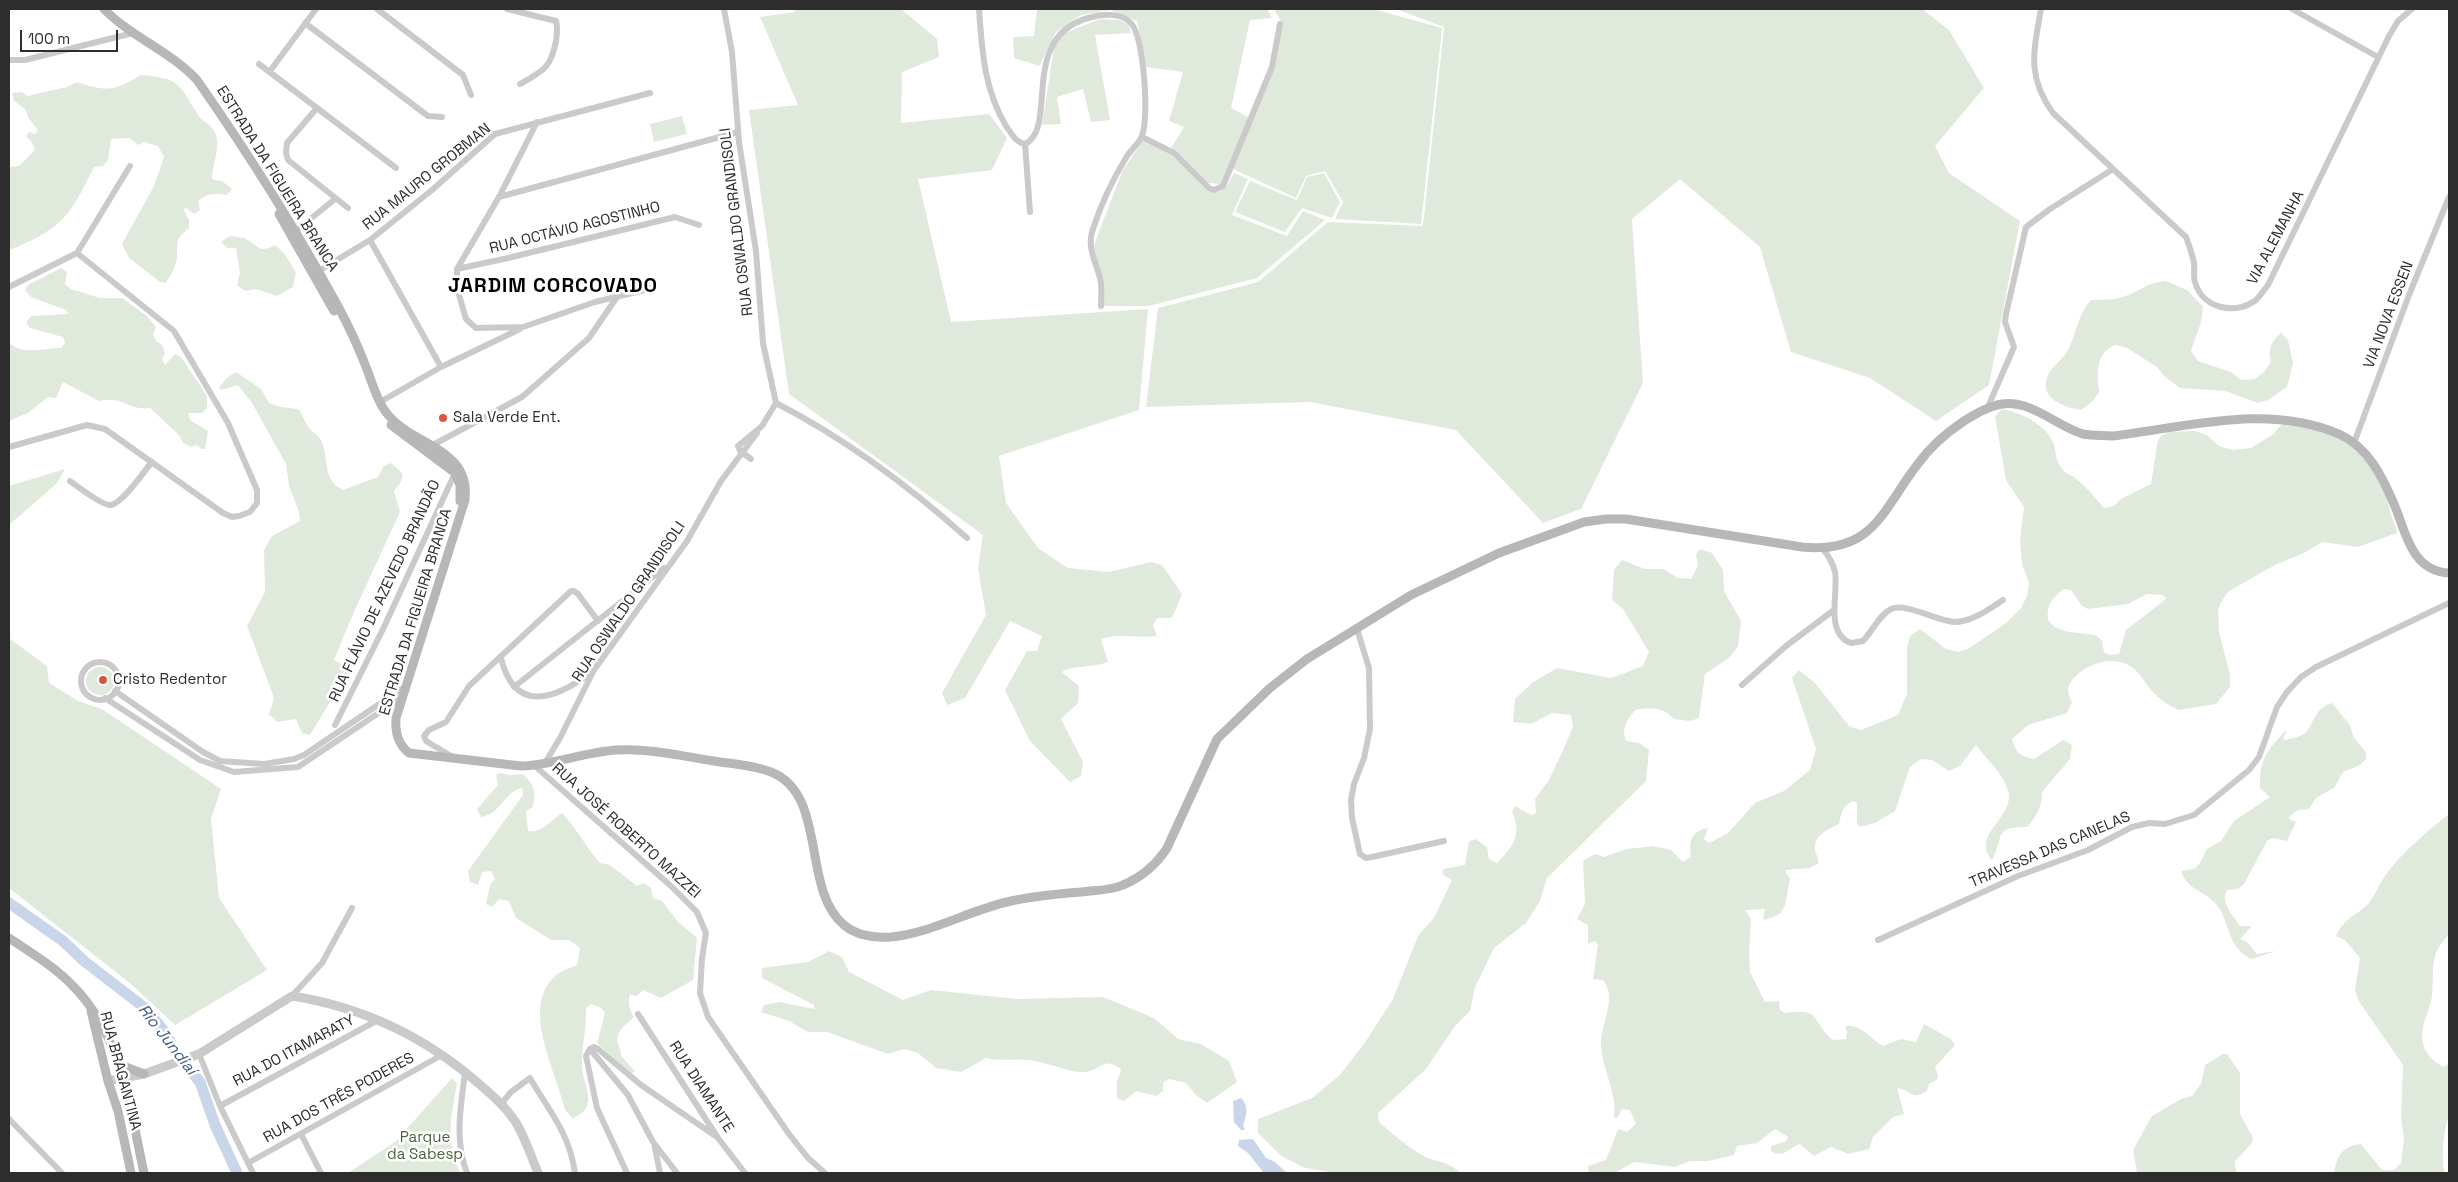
<!DOCTYPE html>
<html>
<head>
<meta charset="utf-8">
<style>
  body { margin:0 }
  #map { position:relative; width:2458px; height:1182px; overflow:hidden; background:#fff; font-family:"Space Grotesk",sans-serif }
  canvas { display:block }
  .frame { position:absolute; inset:0; border:10px solid #2d2d2d; pointer-events:none }
  .scale { position:absolute; left:20px; top:30px; width:98px; height:22px; box-sizing:border-box; border:2px solid #2d2d2d; border-top:0; padding-left:6px; font-size:15px; line-height:18px; white-space:nowrap; color:#2d2d2d; -webkit-text-stroke:4px #fff; paint-order:stroke }
</style>
</head>
<body>
<div id="map">
<canvas width="2458" height="1182"></canvas>
<div class="frame"></div>
<div class="scale">100 m</div>
</div>
<script>
const ctx = document.querySelector('canvas').getContext('2d');
ctx.lineJoin = 'round';
function fill(path, color) {
  ctx.fillStyle = color;
  ctx.fill(path, 'evenodd');
}
function stroke(path, color, width, dash) {
  ctx.strokeStyle = color;
  ctx.lineWidth = width;
  ctx.lineCap = dash ? 'butt' : 'round';
  ctx.setLineDash(dash || []);
  ctx.stroke(path);
}
function drawText(font, color, halo, rows, align = 'center') {
  ctx.font = font + ' "Space Grotesk",sans-serif';
  ctx.lineWidth = 5;
  ctx.setLineDash([]);
  ctx.textBaseline = 'middle';
  ctx.strokeStyle = halo;
  ctx.fillStyle = color;
  for (const [text, x, y, turn = 0] of rows) {
    ctx.save();
    ctx.translate(x, y);
    ctx.rotate((+turn || 0) * Math.PI / 180);
    ctx.textAlign = isNaN(turn) ? turn : align;
    if (halo) ctx.strokeText(text, 0, 0);
    ctx.fillText(text, 0, 0);
    ctx.restore();
  }
}
fill(new Path2D(`
  M795 9H901L937 39 939 57 902 72 901 123 989 114 1007 138 992 170 918 179 951 322 1148 309 1139 410 999 456 1006 503 1038 548 1068 568 1109 572 1151 562 1162 565 1182 594 1172 618H1157L1153 625 1157 636C1136 639 1121 632 1101 639L1108 662C1093 668 1071 665 1062 672L1079 686 1078 703 1061 719 1083 762 1081 776 1070 782 1030 741 1005 690 1027 651H1037L1042 636 1010 621 965 698 947 705 942 693 986 615 978 568 983 535 789 394 749 110 798 105 760 17 795 12Z
  M1037 9H1267L1272 18 1250 20 1231 108 1250 118 1221 184 1208 183 1171 148 1184 127 1169 121 1183 72 1146 67 1137 21 1110 10 1081 15 1056 32 1039 66 1014 58 1013 37 1034 36Z
  M1274 9H1373L1442 28 1421 224 1335 219 1343 202 1325 171 1306 176 1296 198 1233 169 1275 65 1282 23Z
  M1396 9H1922L1949 30 1984 88 1935 146 1949 173 2020 221 1989 385 1936 421 1870 378 1791 352 1760 247 1680 179 1632 219 1643 383 1581 509 1543 523 1456 430 1310 402 1146 407 1158 308 1258 282 1328 222 1423 226 1444 27Z
  M1100 19 1120 20 1129 25 1131 33 1095 35 1110 120 1091 122 1083 89 1057 97 1061 124 1042 125 1054 48 1065 33Z
  M141 75C180 78 179 84 198 115 203 122 213 125 216 135 220 147 213 164 212 177L214 180 222 181 232 189 227 195C215 193 207 193 198 201L200 210 194 214 185 207 184 211 189 220V228C175 240 178 239 177 256 177 265 170 276 166 283L160 282 129 258 122 244 154 186 164 157 158 146 144 142 138 145 130 138 111 139 108 160 103 166 94 167C87 180 81 194 73 206 59 228 33 241 9 250V167L19 166 35 150 31 141 26 136 29 132 35 134 38 130 29 119 25 109 14 101 12 93 22 92 27 96 67 87 77 82C106 92 115 91 141 75Z
  M682 116 687 134 654 142 650 124Z
  M1142 141C1156 147 1171 154 1183 164 1197 176 1197 188 1218 192L1227 186 1234 173 1248 179 1232 215 1287 236 1303 211 1325 220 1257 278 1149 306H1104L1094 245 1122 172Z
  M1324 173 1340 202 1332 218 1302 208 1285 232 1235 212 1250 181 1297 200 1307 177Z
  M230 236C235 237 242 237 246 239 260 246 257 254 275 245L284 253 296 272 293 287 277 296 256 289 245 291 237 285 240 273 236 248H227L221 242Z
  M61 268 67 272 65 284 71 289 100 298H122L147 316 156 327 153 335 156 341 162 345 165 353 162 359 165 365 175 354 181 357 207 396V408L202 413H188L190 420 208 431 205 449H201L197 445 191 447 183 443 179 435 150 408C127 411 124 395 99 401L63 382 56 398 48 397 28 413 9 421V342C21 356 44 348 61 348L65 343 63 337 30 328 26 322 31 316 68 314 66 310 31 297 25 290 28 285Z
  M2166 281 2187 290 2203 307 2201 322 2191 351 2198 361 2231 372 2241 380 2255 379 2264 372 2271 362C2268 349 2270 342 2281 333L2288 340 2293 363 2287 387 2268 400 2258 403 2225 391 2180 388 2164 376 2157 367 2127 348 2115 345C2095 354 2097 373 2099 392L2092 402 2081 410C2065 408 2037 398 2048 375 2053 365 2064 359 2069 348 2077 331 2078 314 2091 300 2102 299 2112 301 2122 297 2141 292 2143 283 2166 281Z
  M236 372 261 389 269 403 281 407 298 409C303 415 305 423 310 429 314 433 318 435 321 440 330 459 321 479 343 490L378 477 383 467 391 463 403 474 401 482 394 491 400 512 353 614 334 660 348 667 350 679 341 684 310 735 302 733 296 719 277 722 269 714 274 698 247 626 265 592 264 550 272 536 300 521 299 512 289 486 286 464 252 403 238 385 221 390 219 387 228 377Z
  M2002 409C2020 412 2045 424 2053 442 2057 453 2054 460 2064 471 2067 474 2071 475 2074 477 2085 486 2095 497 2104 508L2114 506 2121 499 2151 484 2158 440 2161 436 2169 432 2195 431 2207 435 2219 446 2233 450 2251 448 2272 435 2282 424C2348 426 2378 450 2391 515 2393 521 2397 527 2397 533L2358 547 2322 542 2304 553 2275 565 2229 591 2223 599 2218 609 2219 632 2230 674V687L2216 704 2178 710C2169 705 2160 700 2153 692 2145 684 2140 672 2130 666 2112 655 2087 664 2074 678 2066 686 2067 693 2072 702L2067 713 2028 725 2012 739C2015 752 2021 757 2034 759L2063 740 2072 745 2070 759 2042 792C2043 804 2036 818 2027 827 1992 827 2005 836 1992 860 1970 834 2016 817 2008 791 2003 772 1988 762 1978 747L1975 746 1960 766 1949 771 1932 760 1921 759 1910 767 1895 811 1875 823 1860 827 1857 823V803L1854 801C1843 804 1841 814 1839 824 1829 829 1814 835 1815 848 1815 854 1819 857 1818 864L1809 868 1785 870 1790 879 1785 905 1780 914 1765 920 1763 918 1765 909 1745 910 1751 919 1749 952 1750 972 1765 1002 1779 1001 1780 1010 1785 1013C1823 1007 1811 1022 1833 1040L1846 1039 1847 1032 1845 1027C1859 1021 1871 1040 1883 1046L1901 1039 1916 1042 1924 1024 1951 1039 1955 1045 1935 1067 1938 1075 1937 1080 1929 1084 1927 1091C1911 1101 1911 1090 1897 1088L1904 1114 1893 1117 1873 1137 1869 1149 1848 1154 1831 1147 1814 1156 1800 1144C1788 1148 1784 1159 1771 1151V1146L1786 1141 1788 1137 1775 1129 1757 1143 1737 1146 1734 1155 1708 1161H1690L1675 1167 1634 1162 1615 1173H1589L1588 1166 1606 1160 1618 1129 1627 1132 1636 1124 1630 1110 1622 1109 1618 1117 1614 1118C1618 1091 1600 1067 1601 1041 1602 1022 1617 997 1603 980L1593 979 1598 945 1595 941 1588 944V925L1577 919 1585 904 1583 861 1595 854 1604 857 1627 849 1653 846 1671 850 1683 862 1691 857C1689 842 1690 831 1708 828L1704 839 1709 843 1728 833 1755 803 1784 791 1810 770 1816 749 1792 678 1799 670 1815 683 1849 726 1861 730 1898 715 1907 694V648L1910 636 1920 629 1946 649 1958 652 1968 649 2006 623 2021 608 2027 596 2029 583 2022 564 2020 541 2024 507 2006 480 1995 416ZM2064 589 2071 590 2082 606 2088 609 2128 604 2147 594 2163 595 2166 599 2126 630 2119 654 2109 655 2104 652 2102 641 2097 636C2083 631 2043 636 2048 610 2050 601 2056 594 2064 589Z
  M65 469 57 483 9 525V486Z
  M1700 549 1712 553 1723 570 1724 591 1741 621 1738 646 1729 658 1705 674 1699 718 1690 721 1674 719C1663 707 1651 707 1635 710 1627 720 1621 728 1626 741L1639 743 1649 750 1646 781 1547 878 1540 901 1526 923 1494 948 1475 987 1470 1011 1455 1026 1426 1069 1378 1113 1379 1122C1393 1134 1409 1149 1426 1157 1443 1164 1444 1160 1461 1173H1337L1305 1168 1281 1156 1258 1133V1119L1312 1098 1340 1075 1366 1041 1393 999 1418 936 1434 918 1452 880 1443 875V869L1465 865 1469 841 1476 839 1487 847 1489 859 1497 863C1514 846 1522 834 1512 812L1515 806 1531 815 1536 813 1535 799 1549 780 1564 748 1573 727 1571 715 1552 713 1531 724 1513 722 1515 699 1533 682 1557 668 1611 678 1643 666 1649 652 1623 609 1612 600 1614 570 1622 560 1645 569H1663L1678 578 1691 579 1698 566 1696 554Z
  M9 632 10 639 47 666 49 683 78 701 102 709 221 789 211 819 219 898 267 970 175 1025 131 984 9 888Z
  M86 681a14 14 0 1 1 28 0a14 14 0 1 1-28 0Z
  M2332 703 2350 725 2354 738 2366 752V759L2360 765 2343 772 2334 788 2316 798 2309 809 2298 810 2290 816 2289 819 2296 822 2287 841 2273 838 2267 841 2244 884 2238 889 2227 890C2220 903 2233 915 2240 926H2252L2240 939 2248 943 2257 954 2276 951 2252 959C2228 949 2231 927 2219 908 2209 892 2187 891 2181 871L2194 869 2200 863 2207 849 2221 841 2234 821 2270 797 2260 788C2259 758 2268 750 2287 729L2283 739 2285 740C2290 739 2299 737 2304 734 2314 726 2314 707 2332 703Z
  M499 773 510 775 523 774C534 783 536 793 533 807L526 811 528 831C543 833 551 820 562 813 577 829 586 847 600 863L610 865 637 886 644 883 651 888 653 898 662 901 678 922 697 938 693 980 661 998 643 990 637 996 630 995C627 1001 630 1012 634 1017 627 1024 614 1032 618 1044 620 1049 621 1051 621 1056L635 1071 631 1074 597 1043 605 1013 601 1008 591 1004 586 1009C587 1029 581 1047 582 1067 583 1080 591 1094 587 1106 585 1112 578 1115 573 1119L565 1110C557 1072 521 1011 553 978 558 972 570 968 577 965L580 948 569 940H551L516 918 509 901 499 899 492 907 486 904 490 885 495 879 491 871 482 872 478 885 470 882 468 871 523 795 522 788C505 791 501 814 481 817L477 809 498 785 496 775Z
  M2449 814V934C2444 941 2439 945 2436 953 2431 967 2434 982 2432 996 2429 1015 2420 1023 2423 1044 2425 1054 2435 1062 2443 1067L2449 1064V1117C2443 1127 2441 1164 2445 1173H2334C2337 1156 2342 1146 2361 1144L2382 1170H2394L2401 1163 2404 1139 2401 1117 2403 1065 2358 1000 2355 990 2360 958 2345 940 2336 936C2346 916 2351 919 2366 906 2373 900 2380 882 2387 873 2405 850 2426 832 2449 814Z
  M829 951 842 957 849 972 903 1000 931 990 1018 999 1103 997 1154 1018 1178 1039 1201 1044 1229 1061 1237 1082 1207 1103 1196 1095 1186 1083 1169 1079 1163 1083V1091L1156 1096 1136 1091 1124 1101 1117 1098V1082L1121 1069C1101 1056 1103 1070 1085 1072 1074 1074 1043 1061 1028 1060 1013 1058 1002 1062 986 1058L961 1072 936 1068 918 1053 904 1049 888 1054 827 1032H808L789 1021 761 1012 764 1005 779 1002 815 1009 814 1005 762 978V968L808 962Z
  M2223 1054H2227L2240 1073V1114L2253 1138 2252 1143 2235 1161 2236 1173H2137L2133 1150 2152 1116 2181 1099 2192 1096 2201 1084 2205 1065Z
  M452 1078 457 1083C451 1119 445 1138 460 1173H348L395 1142Z`), '#e0eadc');
fill(new Path2D(`
  M1241 1098C1249 1106 1247 1114 1243 1125L1245 1130H1241L1234 1122 1233 1101Z
  M1253 1139 1266 1158 1275 1162 1287 1173H1264L1248 1153 1238 1146 1239 1140Z`), '#c9d5e9');
stroke(new Path2D(`
  M9 903 63 941 84 961 145 1008 165 1032 176 1053 200 1082 215 1125 237 1173`), '#c9d5e9', 11);
stroke(new Path2D(`
  M377 9 463 75 471 95
  M507 9 556 21C558 28 557 34 556 41 551 68 543 71 520 84
  M724 9 732 52 739 142 756 251 763 343 776 403 762 426 738 446 740 451 751 459
  M979 9C982 51 984 89 1006 126 1011 133 1016 143 1025 144
  M2041 9C2034 50 2026 76 2053 113L2186 237C2189 245 2192 253 2194 263 2195 269 2193 276 2195 282 2202 308 2235 316 2256 300 2260 296 2264 290 2268 285L2389 36 2398 21 2412 9
  M2292 9 2378 57
  M305 23 428 116 442 117
  M9 60H25L133 33
  M259 64 396 168
  M270 71 316 9
  M317 108 287 143 286 153 288 160 348 208
  M537 122 499 197 457 269V288L466 319 476 328 523 327 595 302 653 288
  M1142 137 1174 153 1209 188 1214 190 1223 186 1272 67 1280 24
  M1025 144C1059 128 1018 38 1088 18 1101 14 1121 12 1131 23 1144 36 1150 122 1141 138 1138 144 1131 150 1127 156 1113 179 1100 206 1092 232 1087 251 1098 265 1101 283 1102 291 1101 299 1101 306
  M1025 144 1030 212
  M499 197 738 132
  M293 233 335 199
  M370 240 441 367
  M77 253 130 166
  M457 269 508 258 675 217 699 225
  M317 272 370 240 432 190 495 134 650 93
  M9 287 77 253
  M380 402 441 367 520 329
  M776 403C846 439 909 486 967 538
  M1987 409 2014 347 2005 322 2006 314 2026 227 2050 209 2113 169
  M2354 443 2409 295 2449 197
  M431 446 522 397 589 338 617 297
  M9 447 87 425 105 429 223 513 232 517 239 516 250 512 257 503V490L228 423 174 331 77 253
  M70 481C78 487 103 506 111 505 123 503 144 471 152 462
  M1822 548C1828 555 1833 563 1835 572 1839 591 1824 634 1851 643L1863 641C1872 632 1879 615 1891 609 1905 602 1937 621 1954 622 1972 622 1989 609 2003 600
  M1357 629 1369 668 1370 729 1364 758 1354 784 1351 800 1352 818 1360 854 1366 858 1372 857 1444 841
  M501 658C515 716 557 698 592 672
  M81 681a19 19 0 1 1 38 0a19 19 0 1 1-38 0Z
  M1742 685 1786 646 1834 610
  M514 687 664 568
  M115 691 203 752 220 761 264 764 294 759 304 755 406 686
  M105 698 200 760 234 772 298 767 404 696
  M335 725 384 627 455 473
  M451 756 426 741 424 736 429 730 446 722 469 686 571 591H574L578 594 598 621
  M545 763 560 738 594 670 687 541 721 481 757 433
  M535 766 672 887 697 912 706 933 702 958 700 993 708 1017 789 1134 808 1158 825 1173
  M1878 940 2018 876 2088 850 2132 827 2149 823 2165 824 2194 815 2249 770 2259 757 2277 707 2287 692 2301 677 2316 667 2449 603
  M292 996 322 963 352 908
  M638 1014 718 1138 745 1173
  M590 1049 594 1047 598 1049 641 1085 714 1135
  M590 1049 628 1095 653 1142 677 1173
  M590 1049 586 1056 597 1108 627 1173
  M199 1054 220 1106 253 1173
  M465 1072C461 1107 454 1139 467 1173
  M502 1103 511 1092 530 1078C550 1113 569 1132 575 1173
  M220 1106 378 1020
  M9 1119 62 1173
  M301 1134 321 1173
  M654 1143 660 1173
  M248 1163 442 1055`), '#cacaca', 6);
stroke(new Path2D(`
  M108 1081 144 1074 199 1054 292 996C362 1007 424 1036 478 1083 492 1095 505 1106 515 1121 525 1137 531 1156 538 1173`), '#cacaca', 9);
stroke(new Path2D(`
  M104 9C131 37 170 51 197 80 248 153 296 229 339 308 348 325 357 344 364 362 371 378 375 397 385 411 411 447 471 446 465 500L396 718C395 733 398 744 409 753L521 766C553 765 584 752 617 750 649 748 682 756 714 761 733 764 753 765 771 772 828 794 801 890 844 925 857 936 874 938 891 937 931 933 968 911 1007 902 1031 896 1056 894 1081 892 1094 890 1110 891 1123 885 1142 877 1156 865 1167 848L1217 739 1270 688 1307 659 1411 595 1499 553 1584 522 1606 519H1626L1802 547C1873 554 1882 511 1917 465 1930 447 1946 433 1964 421 1975 414 1989 406 2002 404 2032 400 2056 426 2083 434 2092 436 2104 435 2113 436 2187 427 2268 403 2339 434 2368 447 2382 476 2394 504 2406 532 2411 571 2449 573
  M279 214 334 311
  M391 425 455 473 460 485V501
  M9 938C30 952 55 967 73 986 122 1035 130 1109 144 1173
  M91 1011 108 1081 118 1111 131 1173
  M118 1064 144 1074`), '#b7b7b7', 9);
for (const [x, y, r, color] of [
  [443,418,5,"#d9553b"],
  [103,680,5,"#d9553b"]
]) {
  const dot = new Path2D();
  dot.arc(x, y, r, 0, 2 * Math.PI);
  ctx.fillStyle = color;
  ctx.fill(dot);
  stroke(dot, '#fff', 2);
}
drawText('15px', '#2d2d2d', '#fff', [
  ["RUA MAURO GROBMAN",427,177,-39],
  ["ESTRADA DA FIGUEIRA BRANCA",277,179,58],
  ["RUA OSWALDO GRANDISOLI",737,222,-97],
  ["RUA OCTÁVIO AGOSTINHO",575,228,-14],
  ["VIA ALEMANHA",2276,238,-62],
  ["VIA NOVA ESSEN",2389,315,-69],
  ["RUA FLÁVIO DE AZEVEDO BRANDÃO",385,591,-65],
  ["RUA OSWALDO GRANDISOLI",629,602,-56],
  ["ESTRADA DA FIGUEIRA BRANCA",416,612,-73],
  ["RUA JOSÉ ROBERTO MAZZEI",626,831,42],
  ["TRAVESSA DAS CANELAS",2050,850,-23],
  ["RUA DO ITAMARATY",294,1051,-28],
  ["RUA BRAGANTINA",120,1071,75],
  ["RUA DIAMANTE",701,1087,57],
  ["RUA DOS TRÊS PODERES",339,1098,-29]
]);
drawText('15px', '#2d2d2d', '#fff', [
  ["Sala Verde Ent.",453,418],
  ["Cristo Redentor",113,680]
], 'left');
drawText('15px', '#47663e', '#fff', [
  ["Parque",425,1138],
  ["da Sabesp",425,1155]
]);
drawText('italic 16px', '#415d8a', '#fff', [
  ["Rio Jundiaí",167,1040,52]
]);
ctx.letterSpacing = '1px';
drawText('bold 20px', '#000', '#fff', [
  ["JARDIM CORCOVADO",553,287]
]);
ctx.letterSpacing = '0px';
</script>
</body>
</html>
